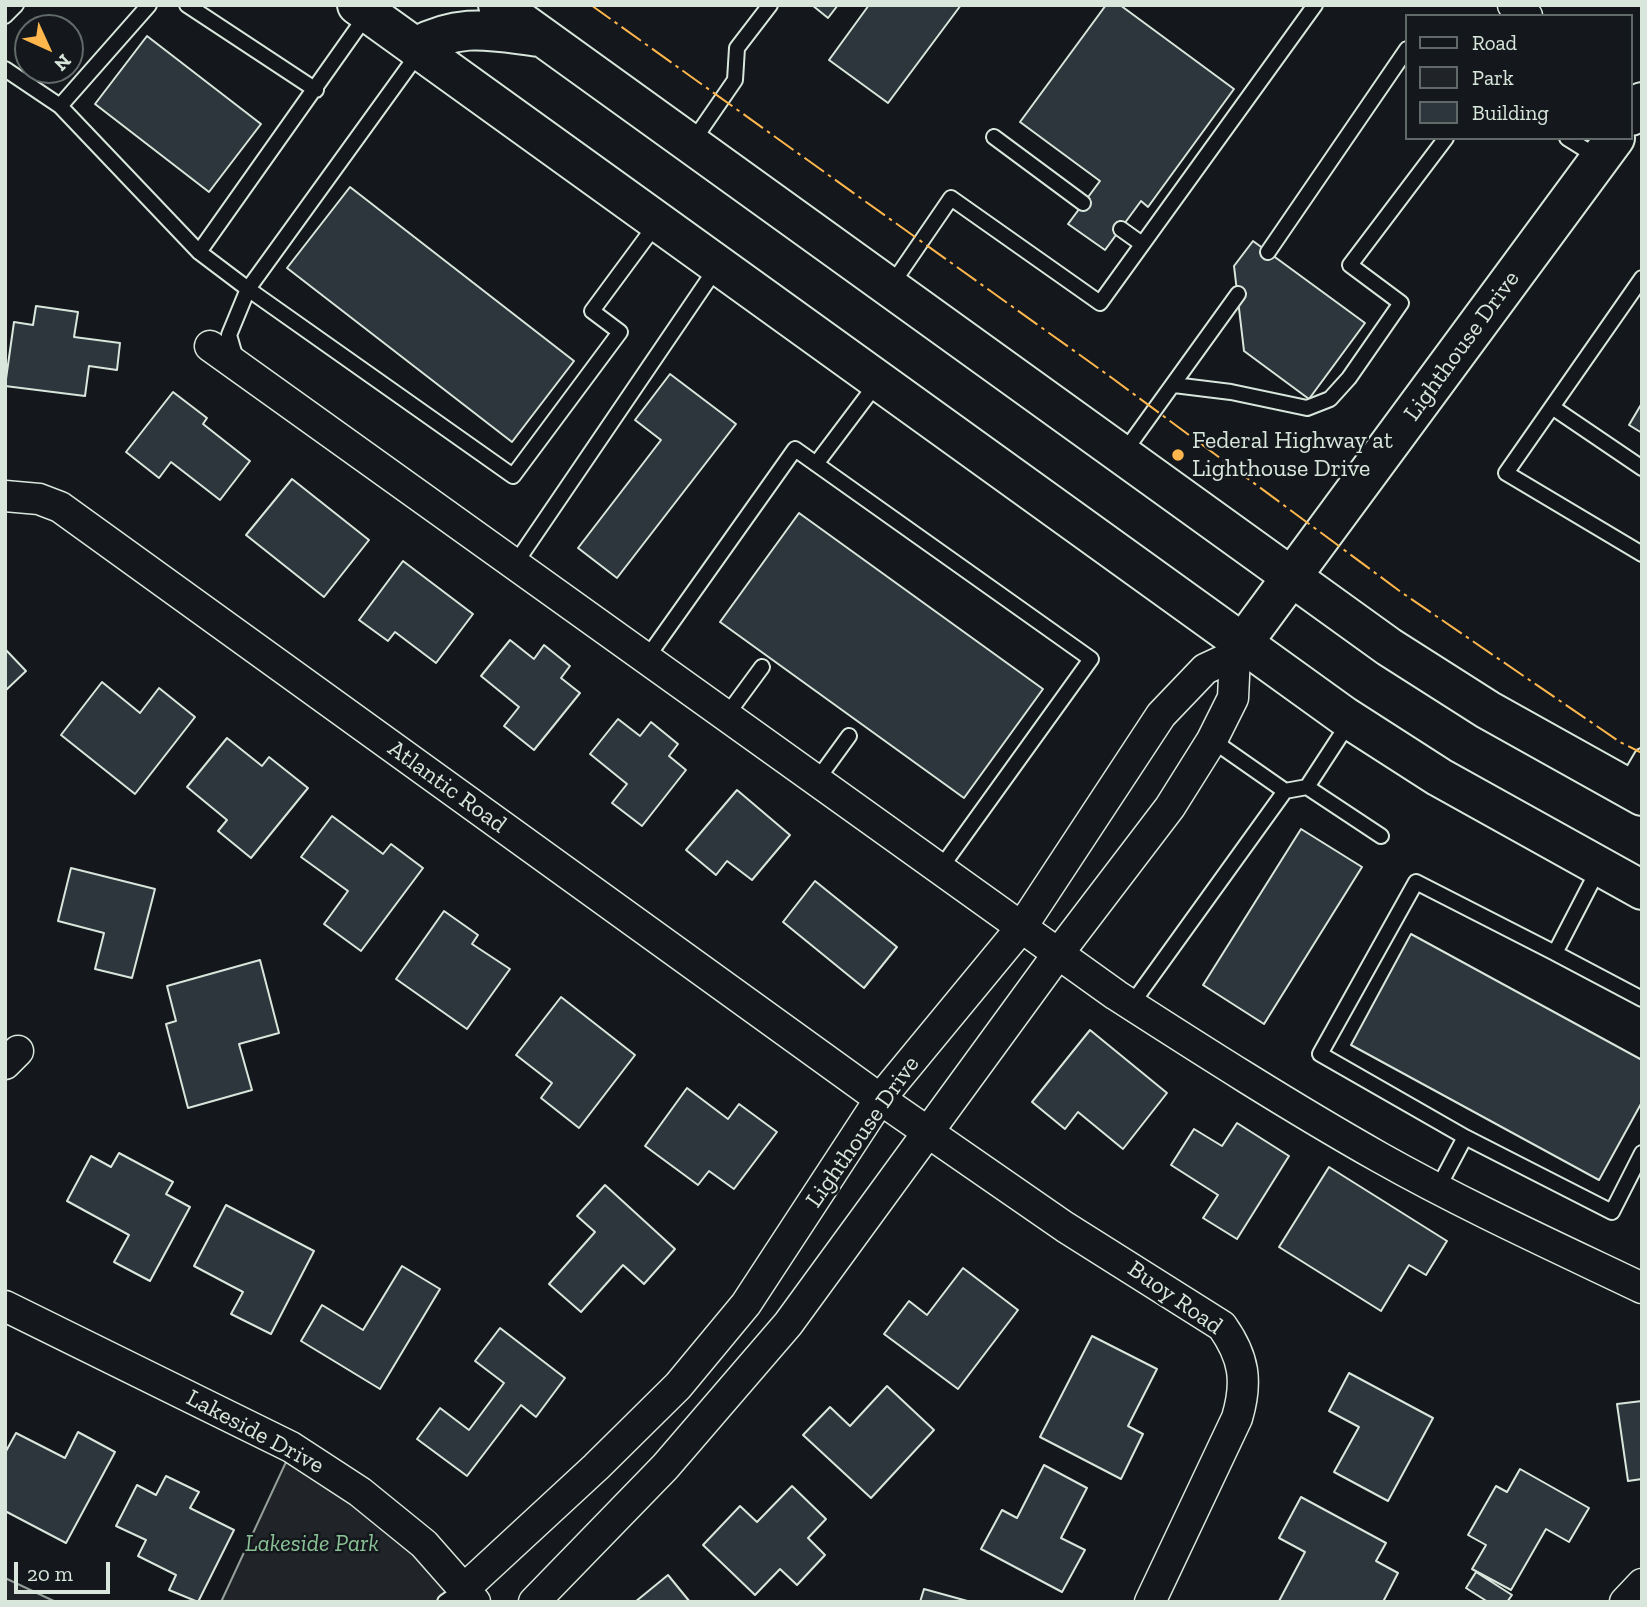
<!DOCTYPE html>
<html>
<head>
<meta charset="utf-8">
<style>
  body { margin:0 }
  #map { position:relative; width:1647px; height:1607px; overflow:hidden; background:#14181c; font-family:"Zilla Slab",serif }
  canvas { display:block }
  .frame { position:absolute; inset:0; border:7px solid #d8e6dc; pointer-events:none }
  .legend { position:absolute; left:1405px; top:14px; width:228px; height:126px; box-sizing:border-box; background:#14181c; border:2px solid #626a69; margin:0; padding:9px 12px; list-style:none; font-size:21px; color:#d8e6dc }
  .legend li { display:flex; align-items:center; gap:14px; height:35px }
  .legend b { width:35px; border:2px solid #626a69 }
  .north { position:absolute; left:14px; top:14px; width:70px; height:70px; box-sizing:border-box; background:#14181c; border:2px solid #626a69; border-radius:50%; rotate:135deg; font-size:19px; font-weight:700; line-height:28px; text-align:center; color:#d8e6dc }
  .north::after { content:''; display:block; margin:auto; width:24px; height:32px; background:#ffb74d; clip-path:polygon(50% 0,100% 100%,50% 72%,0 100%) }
  .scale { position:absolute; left:14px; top:1562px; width:96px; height:32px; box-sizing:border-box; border:4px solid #d8e6dc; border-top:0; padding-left:9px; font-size:21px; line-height:24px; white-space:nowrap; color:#d8e6dc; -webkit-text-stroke:5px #14181c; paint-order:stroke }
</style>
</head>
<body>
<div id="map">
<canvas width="1647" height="1607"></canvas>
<div class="frame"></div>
<ul class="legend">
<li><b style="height:9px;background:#14181c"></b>Road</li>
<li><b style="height:19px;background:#202428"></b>Park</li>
<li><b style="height:19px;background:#2c363c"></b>Building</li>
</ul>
<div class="north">N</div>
<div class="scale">20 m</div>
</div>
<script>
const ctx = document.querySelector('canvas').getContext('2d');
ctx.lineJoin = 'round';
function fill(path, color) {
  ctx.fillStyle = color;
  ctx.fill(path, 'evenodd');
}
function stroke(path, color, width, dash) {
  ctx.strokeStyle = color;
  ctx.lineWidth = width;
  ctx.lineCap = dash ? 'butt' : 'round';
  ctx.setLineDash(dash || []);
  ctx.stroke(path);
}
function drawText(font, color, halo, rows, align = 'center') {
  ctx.font = font + ' "Zilla Slab",serif';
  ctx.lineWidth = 5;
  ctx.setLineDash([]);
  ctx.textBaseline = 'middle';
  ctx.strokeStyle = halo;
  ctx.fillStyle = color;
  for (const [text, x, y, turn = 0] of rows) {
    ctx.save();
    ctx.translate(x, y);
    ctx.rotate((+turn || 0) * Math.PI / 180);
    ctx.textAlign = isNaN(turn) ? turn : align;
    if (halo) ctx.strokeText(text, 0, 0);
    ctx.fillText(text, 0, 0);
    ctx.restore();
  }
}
const green = new Path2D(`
  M286 1462 352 1499 415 1553 463 1602H221Z
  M5 1578 56 1602H5Z`);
fill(green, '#202428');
stroke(green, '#939e99', 2);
const building = new Path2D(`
  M812 5H838L828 18Z
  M869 5H961L888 103 829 60Z
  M1106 5H1120L1234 89 1148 207 1141 201 1105 250 1068 224 1100 181 1020 122Z
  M147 36 261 124 209 192 95 104Z
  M350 187 574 361 512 442 287 268Z
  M1253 241 1365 323 1309 399 1244 351 1234 266Z
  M36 306 78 312 74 337 120 343 117 370 89 366 85 396 5 386 14 322 33 325Z
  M670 374 736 424 617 578 578 548 661 440 635 420Z
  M173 392 207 418 203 424 250 461 220 500 171 462 159 478 126 452Z
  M1642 403V433L1629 425Z
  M292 479 369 540 324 597 246 535Z
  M799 513 1043 689 964 798 720 622Z
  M403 561 473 614 436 663 395 632 388 641 359 620Z
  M510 640 534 659 544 645 570 666 561 678 580 693 534 750 504 726 519 707 481 676Z
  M5 649 26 671 5 691Z
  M102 682 140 713 159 688 195 717 135 794 61 735Z
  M618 719 640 736 651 722 678 744 669 756 686 770 642 826 612 803 627 784 590 754Z
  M227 738 262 766 269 757 308 788 251 858 218 831 227 820 187 787Z
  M737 790 790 835 752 880 727 861 716 875 686 850Z
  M332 816 383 854 391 844 423 868 361 951 324 924 348 891 301 857Z
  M1301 829 1362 867 1264 1024 1203 985Z
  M71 868 155 889 132 978 95 969 104 933 58 921Z
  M815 881 897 947 864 988 783 922Z
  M444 911 478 935 472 944 510 969 467 1029 396 979Z
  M1411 934 1642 1060V1102L1599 1180 1351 1045Z
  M260 960 279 1033 239 1044 252 1090 188 1108 166 1024 176 1021 167 986Z
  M561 997 635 1055 579 1128 541 1098 552 1083 516 1055Z
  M1090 1030 1167 1093 1123 1149 1078 1112 1065 1129 1032 1102Z
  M687 1088 728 1119 739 1104 777 1132 734 1189 709 1171 698 1185 645 1146Z
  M1237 1123 1289 1156 1237 1239 1203 1218 1218 1195 1171 1165 1194 1129 1222 1146Z
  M119 1153 173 1182 166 1194 190 1207 150 1281 114 1262 129 1235 67 1201 91 1156 111 1167Z
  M1329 1167 1447 1241 1426 1275 1409 1265 1381 1311 1279 1247Z
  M605 1185 675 1249 644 1284 623 1265 581 1312 549 1284 595 1232 577 1216Z
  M226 1205 314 1251 271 1334 231 1314 243 1292 194 1266Z
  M402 1266 440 1289 380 1389 301 1341 322 1305 363 1330Z
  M963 1268 1018 1310 958 1389 884 1334 909 1301 927 1315Z
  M500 1328 565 1378 536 1417 521 1405 467 1476 417 1439 440 1408 469 1430 504 1383 475 1361Z
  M1092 1336 1157 1369 1128 1426 1143 1434 1121 1479 1040 1437Z
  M1349 1373 1433 1418 1388 1501 1334 1472 1359 1427 1329 1411Z
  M887 1386 934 1430 871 1498 803 1435 830 1407 850 1426Z
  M1642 1401V1479L1628 1481 1617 1404Z
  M78 1432 115 1452 66 1543 5 1511V1453L16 1433 65 1458Z
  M1044 1465 1087 1488 1061 1538 1085 1550 1062 1592 981 1549 1002 1510 1017 1518Z
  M1520 1469 1589 1508 1569 1542 1546 1529 1511 1590 1472 1569 1486 1545 1468 1535 1496 1486 1507 1492Z
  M166 1476 199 1492 190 1508 234 1530 198 1602 169 1590 176 1575 138 1556 146 1540 116 1526 137 1485 156 1495Z
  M792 1486 826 1519 808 1538 825 1555 797 1585 780 1569 755 1595 703 1545 740 1506 757 1522Z
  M1301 1497 1386 1543 1376 1561 1398 1573 1383 1602 1279 1601 1305 1552 1279 1538Z
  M1476 1572 1512 1595 1507 1602H1488L1466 1588Z
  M668 1575 690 1602H635Z
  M924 1589 971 1602H920Z`);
fill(building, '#2c363c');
stroke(building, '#d8e6dc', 2);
const lane = new Path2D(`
  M187 5 316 90
  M5 16 16 5
  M420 51 248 289 513 476 620 332 592 311 657 223
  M5 69 60 106 199 252 248 289 229 335 236 359
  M60 106 149 5
  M994 137 1083 203
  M1567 138 1599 158
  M691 144 735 80 737 48 770 5
  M1121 229 1142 244
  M199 252 368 13
  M1268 252 1407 49
  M1642 278 1506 473 1642 554
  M890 287 951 198 1100 303 1315 5
  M1174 385 1231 392 1307 408 1330 399 1349 378 1401 303 1350 265 1446 138
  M1552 407 1642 468
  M1122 455 1238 294
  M816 464 877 383
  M515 564 717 267
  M646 659 795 449 1091 659 940 869
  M726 716 762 667
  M1350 721 1307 787 1381 836
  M1212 740 1285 791 1307 787
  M817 780 849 736
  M1625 785 1642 756
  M1555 953 1642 999
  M1131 1005 1285 791
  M1465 1137 1612 1212 1642 1153
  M1438 1188 1465 1137 1320 1054 1416 882 1555 953 1599 868
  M445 1602 464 1589`);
const street = new Path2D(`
  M1513 5 1527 16
  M210 346 1116 995C1203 1051 1289 1106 1379 1157 1464 1205 1554 1246 1642 1288
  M5 496 39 499 60 507 880 1099 1065 1227 1222 1326C1244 1357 1248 1381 1237 1418L1150 1602
  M5 1064 18 1051
  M5 1306 291 1447 360 1492 424 1544 475 1602
  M464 1589 596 1467 678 1386 746 1304 880 1099 1021 928 1161 715 1205 669 1235 655 1242 644
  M534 1602 665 1467 788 1324 1058 954 1170 807 1212 740 1233 698 1235 655
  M1625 1602 1642 1584`);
const secondary = new Path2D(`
  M1631 116 1642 102
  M1242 644 1615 138`);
const primary = new Path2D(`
  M357 5 1344 716 1439 777 1642 890
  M498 5 1389 647 1488 710 1642 796
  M415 47C462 22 490 31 540 37`);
stroke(lane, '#d8e6dc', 18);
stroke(street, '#d8e6dc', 33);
stroke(secondary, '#d8e6dc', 42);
stroke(primary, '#d8e6dc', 42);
stroke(lane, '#14181c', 14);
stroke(street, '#14181c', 30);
stroke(secondary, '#14181c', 38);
stroke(primary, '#14181c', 38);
stroke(new Path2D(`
  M591 5 1112 378 1401 592 1620 742 1642 753`), '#ffb74d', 2, [24, 5, 3.5, 5]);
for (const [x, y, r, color] of [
  [1178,455,7,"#ffb74d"]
]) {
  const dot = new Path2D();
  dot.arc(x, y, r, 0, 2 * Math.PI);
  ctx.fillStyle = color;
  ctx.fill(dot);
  stroke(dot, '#14181c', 2.5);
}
drawText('24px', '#d8e6dc', '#14181c', [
  ["Lighthouse Drive",1462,346,-54],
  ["Atlantic Road",447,787,36],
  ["Lighthouse Drive",863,1132,-55],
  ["Buoy Road",1175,1298,35],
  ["Lakeside Drive",255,1432,28]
]);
drawText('24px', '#d8e6dc', '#14181c', [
  ["Federal Highway at",1192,441],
  ["Lighthouse Drive",1192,469]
], 'left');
drawText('italic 24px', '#8ac095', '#14181c', [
  ["Lakeside Park",312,1544]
]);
</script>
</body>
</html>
